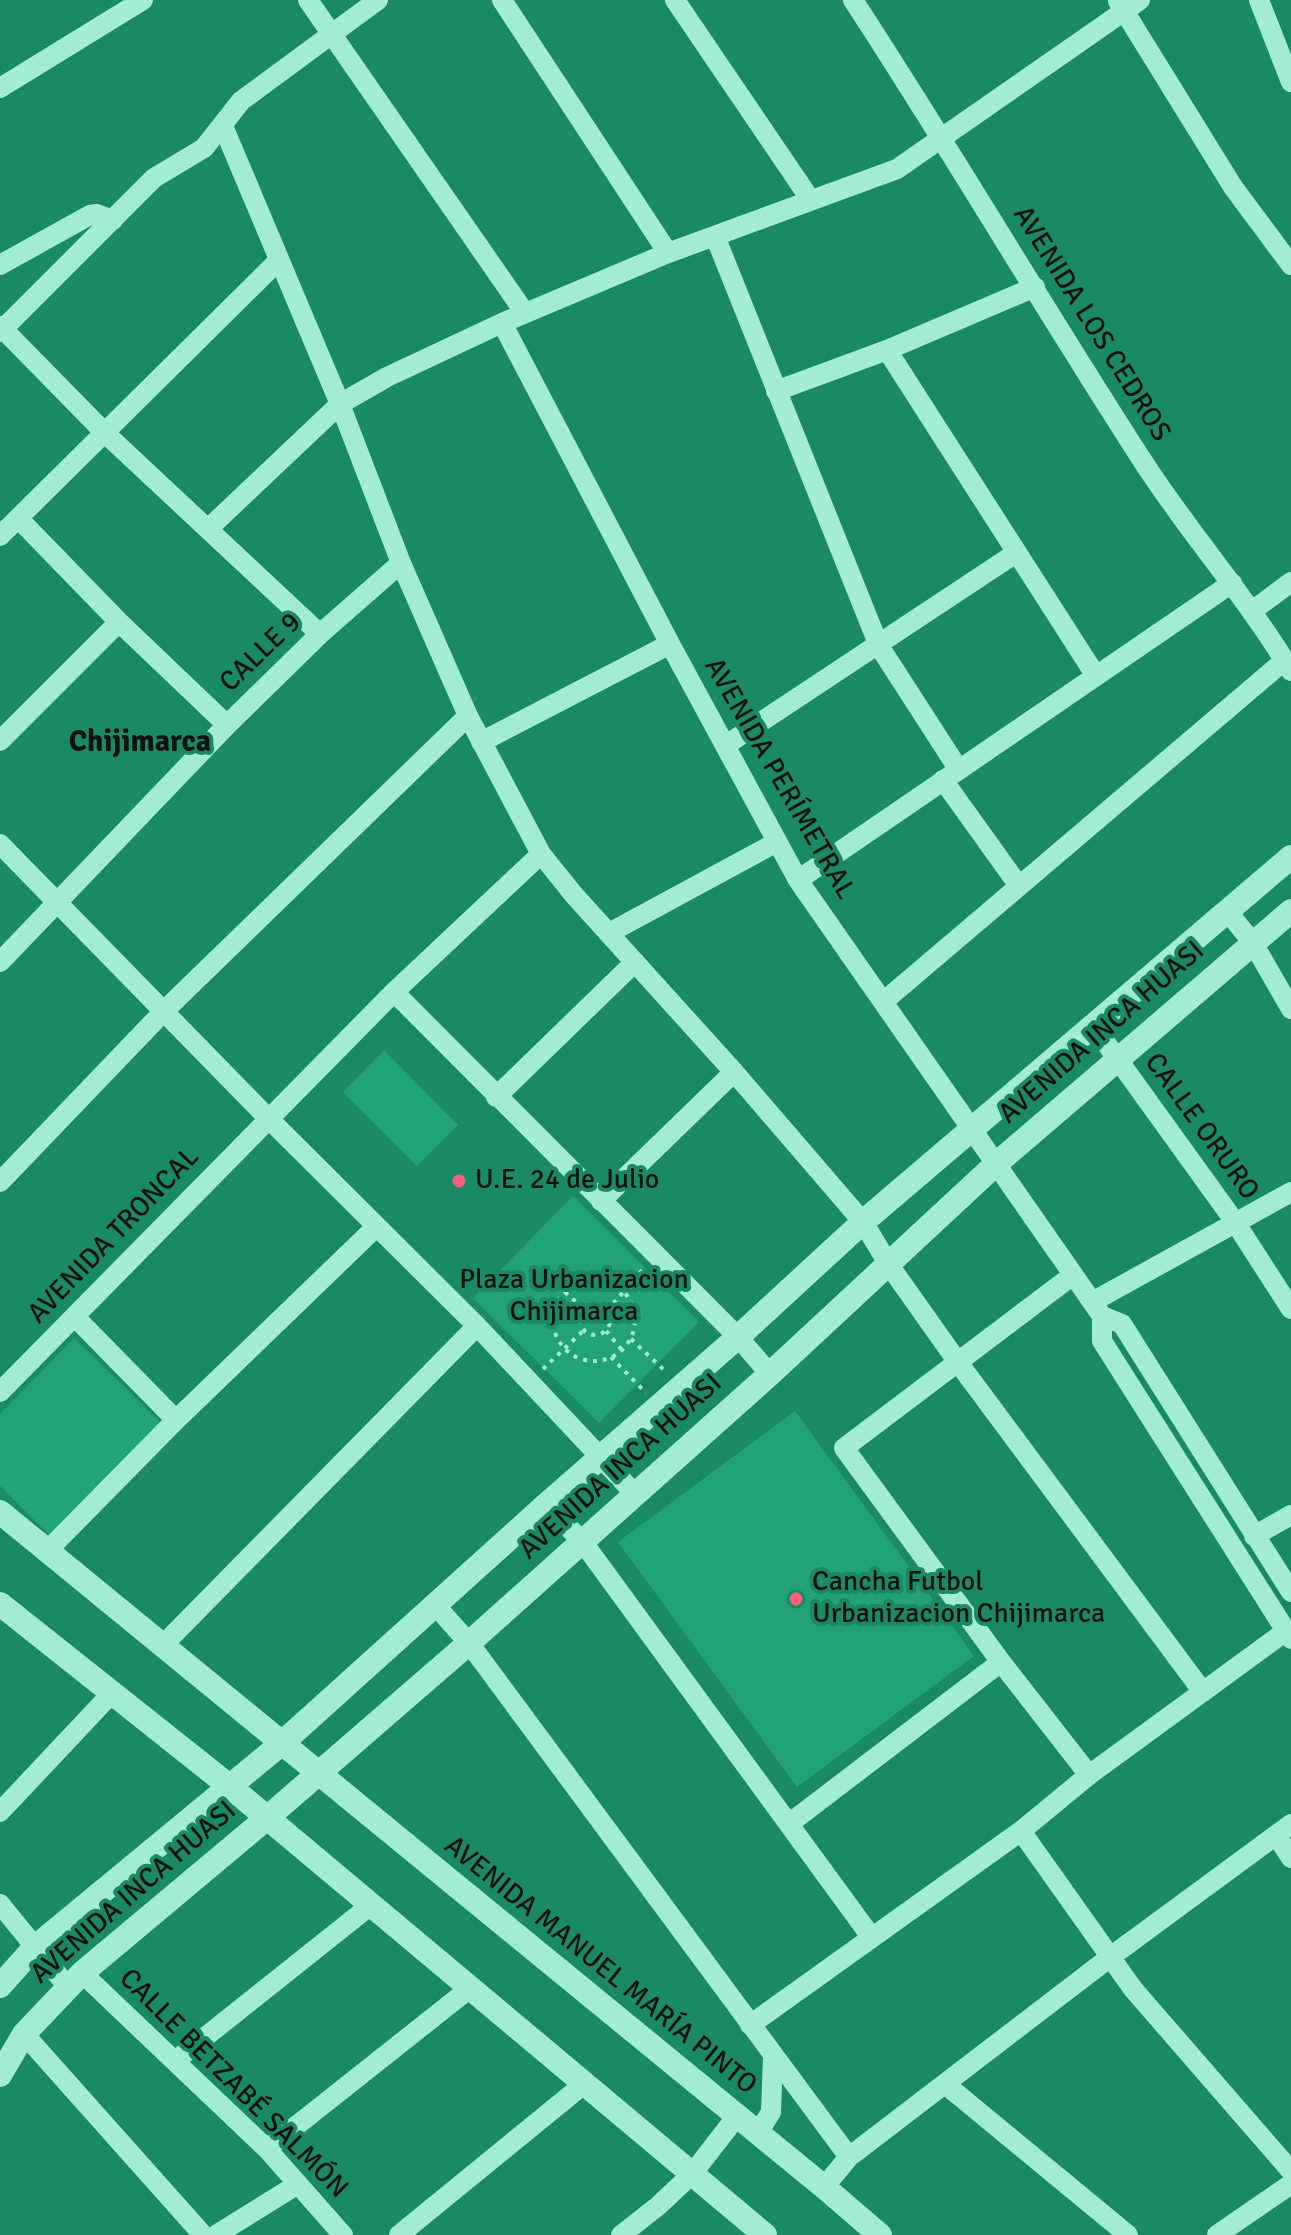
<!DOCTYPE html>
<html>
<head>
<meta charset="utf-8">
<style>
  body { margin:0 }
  canvas { display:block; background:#198a63 }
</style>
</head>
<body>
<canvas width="1291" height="2235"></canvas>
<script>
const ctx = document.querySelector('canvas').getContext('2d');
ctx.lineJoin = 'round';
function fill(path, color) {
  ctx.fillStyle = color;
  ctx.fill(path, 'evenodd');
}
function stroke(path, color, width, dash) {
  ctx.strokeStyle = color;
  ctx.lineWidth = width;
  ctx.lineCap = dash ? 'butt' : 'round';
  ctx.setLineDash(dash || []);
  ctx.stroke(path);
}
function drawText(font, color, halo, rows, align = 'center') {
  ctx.font = font + ' Signika,sans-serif';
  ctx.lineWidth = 8;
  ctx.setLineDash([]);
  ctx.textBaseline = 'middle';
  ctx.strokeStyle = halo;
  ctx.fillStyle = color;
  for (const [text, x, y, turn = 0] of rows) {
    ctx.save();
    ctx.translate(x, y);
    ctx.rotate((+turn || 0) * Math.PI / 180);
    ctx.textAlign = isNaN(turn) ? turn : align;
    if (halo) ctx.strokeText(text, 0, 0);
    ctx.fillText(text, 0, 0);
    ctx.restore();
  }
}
fill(new Path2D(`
  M384 1050 458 1125 417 1166 343 1092Z
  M573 1196 699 1322 599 1423 473 1298Z
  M74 1338 161 1423 50 1536 0 1486V1414Z
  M795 1411 974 1656 797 1787 618 1542Z`), '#21a375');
stroke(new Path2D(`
  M553 1320a41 41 0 1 1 82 0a41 41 0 1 1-82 0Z
  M565 1292 585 1310
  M580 1320a15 15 0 1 1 30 0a15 15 0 1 1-30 0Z
  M607 1311 645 1267
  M606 1331 622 1350
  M631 1339 665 1371
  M611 1357 646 1393
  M543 1369 584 1330`), '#a2edd2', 4, [4, 6]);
stroke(new Path2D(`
  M308 0 525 313
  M502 0 668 253
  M675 0 810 199
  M853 0C953 153 1045 310 1144 463 1190 534 1247 598 1291 671
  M1259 0 1291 82
  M1118 1 1233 187 1291 265
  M0 88 143 0
  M223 126 340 404 401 563 468 716 541 854 574 895 734 1072 863 1222 889 1265 957 1361 1203 1692
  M715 236 879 646 959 770
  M0 265 90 215 97 214 113 220
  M502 323 670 644 798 880 1102 1316
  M0 326 106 434 320 634
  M0 332 154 178 204 148 241 101 378 0
  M887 350 1096 676
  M776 391 887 350 1035 287
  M18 518 119 622 227 725
  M209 528 340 404 387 377 502 323 668 253 897 169 1140 0
  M0 536 279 260
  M1252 611 1291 582
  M0 741 119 622
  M481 742 670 644
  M726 745 1016 553
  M943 780 1019 886
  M0 844 268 1118 477 1326 635 1494
  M798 880 1232 583
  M1227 911 1253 943 1291 1009
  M609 933 777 842
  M0 962 227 725 320 634 401 563
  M394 992 738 1337 770 1374
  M883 1002 1285 660
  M1093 1025 1235 1222 1291 1309
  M496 1097 635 962
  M0 1182 164 1011 468 716
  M601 1201 734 1072
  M1073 1275 844 1448 1001 1662 1089 1775
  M1092 1302 1291 1192
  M1102 1316V1341L1291 1639
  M1102 1316 1122 1324 1291 1592
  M76 1318 176 1420
  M0 1392 394 992 541 854
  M546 1505 582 1541 872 1938
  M1254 1536 1291 1515
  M46 1552 176 1420 376 1227
  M435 1605 469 1643 849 2157
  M163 1645 477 1326
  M0 1812 111 1694
  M790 1823 1001 1662
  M1021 1831 1133 1989 1291 2171
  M1276 1835 1291 1858
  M0 1904 67 1986
  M82 1973 267 2149 343 2235
  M750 2025 1021 1831 1089 1775 1286 1631
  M24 2034 203 2235
  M175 2061 371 1905
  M945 2084 1128 2235
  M758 2133 771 2112 773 2057
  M267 2149 469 1989
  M824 2187 849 2157 1109 1958 1291 1824
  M216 2235 298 2184
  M399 2235 584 2084
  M621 2235 658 2206 692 2174 737 2116
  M1217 2235 1291 2184`), '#a2edd2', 20);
stroke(new Path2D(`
  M0 1512 824 2187 880 2235
  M0 1604 228 1785 765 2235
  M0 1986 34 1948 281 1744 546 1505 738 1337 863 1222 1291 857
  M0 2075 24 2034 82 1973 267 1818 469 1643 770 1374 996 1164 1291 911`), '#a2edd2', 24);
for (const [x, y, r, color] of [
  [459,1181,8,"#ff5f7e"],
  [796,1599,8,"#ff5f7e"]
]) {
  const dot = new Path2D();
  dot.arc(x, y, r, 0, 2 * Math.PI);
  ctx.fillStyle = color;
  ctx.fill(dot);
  stroke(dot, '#198a63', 3);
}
drawText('28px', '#111', '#198a63', [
  ["AVENIDA LOS CEDROS",1091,324,58],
  ["CALLE 9",261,653,-44],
  ["AVENIDA PERÍMETRAL",779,779,60],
  ["AVENIDA INCA HUASI",1102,1033,-41],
  ["CALLE ORURO",1201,1127,54],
  ["AVENIDA TRONCAL",114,1236,-46],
  ["AVENIDA INCA HUASI",621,1467,-42],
  ["AVENIDA INCA HUASI",134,1893,-41],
  ["AVENIDA MANUEL MARÍA PINTO",600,1966,39],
  ["CALLE BETZABÉ SALMÓN",233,2084,45]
]);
drawText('28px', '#111', '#198a63', [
  ["U.E. 24 de Julio",475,1181],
  ["Cancha Futbol",812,1583],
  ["Urbanizacion Chijimarca",812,1615]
], 'left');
drawText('28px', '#111', '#198a63', [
  ["Plaza Urbanizacion",574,1281],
  ["Chijimarca",574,1313]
]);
drawText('bold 30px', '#111', '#198a63', [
  ["Chijimarca",140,743]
]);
</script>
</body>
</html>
